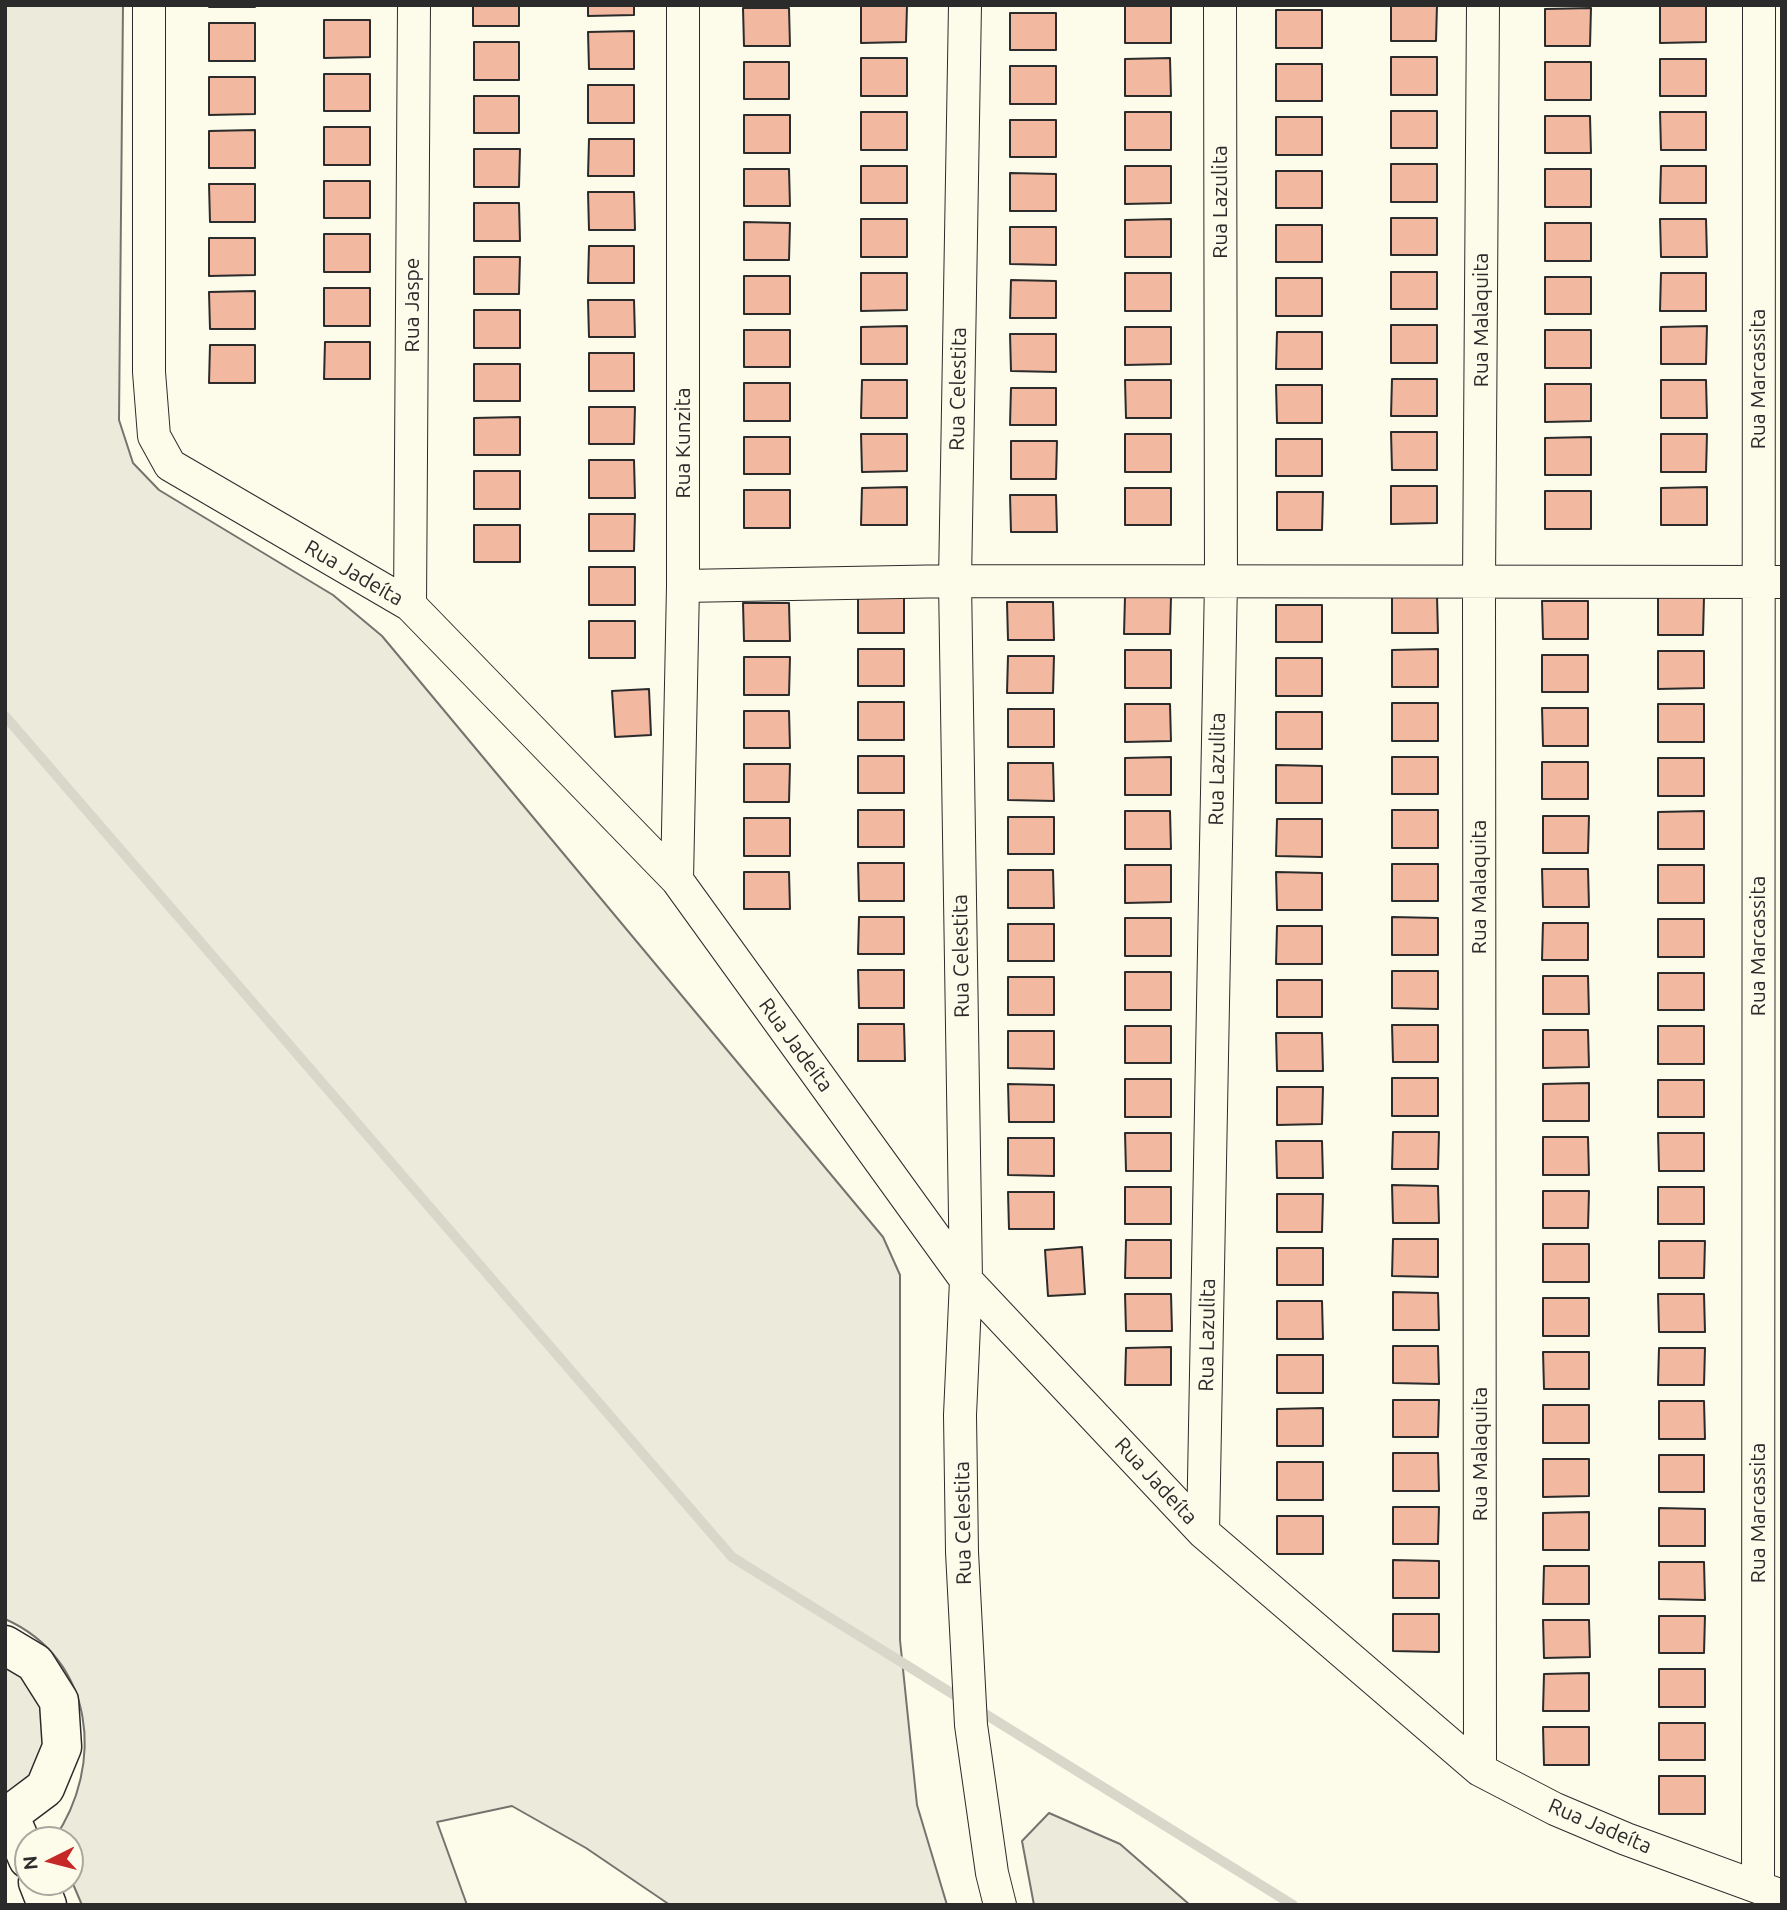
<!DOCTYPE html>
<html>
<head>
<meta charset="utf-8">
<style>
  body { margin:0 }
  #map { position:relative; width:1787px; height:1910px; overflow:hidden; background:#fdfbea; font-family:Ubuntu,sans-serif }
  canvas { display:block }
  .frame { position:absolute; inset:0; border:7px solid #2b2b2b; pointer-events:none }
  .north { position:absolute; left:14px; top:1826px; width:70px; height:70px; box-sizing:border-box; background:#fdfbea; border:2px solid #a9a89e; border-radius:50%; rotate:264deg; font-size:19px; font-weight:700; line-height:28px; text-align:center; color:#2b2b2b }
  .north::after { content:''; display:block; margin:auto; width:24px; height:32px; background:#c62828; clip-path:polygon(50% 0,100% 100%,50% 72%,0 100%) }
</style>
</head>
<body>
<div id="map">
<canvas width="1787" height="1910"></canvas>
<div class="frame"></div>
<div class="north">N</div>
</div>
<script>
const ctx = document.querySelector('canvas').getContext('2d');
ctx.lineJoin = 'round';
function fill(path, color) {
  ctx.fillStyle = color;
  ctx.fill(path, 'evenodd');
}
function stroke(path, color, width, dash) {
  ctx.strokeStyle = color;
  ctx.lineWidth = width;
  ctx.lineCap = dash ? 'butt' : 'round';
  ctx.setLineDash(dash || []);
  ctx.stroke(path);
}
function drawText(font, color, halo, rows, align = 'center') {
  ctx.font = font + ' Ubuntu,sans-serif';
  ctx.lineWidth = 5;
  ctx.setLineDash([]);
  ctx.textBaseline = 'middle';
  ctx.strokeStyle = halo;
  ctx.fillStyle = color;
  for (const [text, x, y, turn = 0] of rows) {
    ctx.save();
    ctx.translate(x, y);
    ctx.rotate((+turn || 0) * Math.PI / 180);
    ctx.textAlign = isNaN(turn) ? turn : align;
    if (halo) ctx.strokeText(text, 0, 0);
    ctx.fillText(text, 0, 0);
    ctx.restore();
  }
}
const green = new Path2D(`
  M5 5H123L119 420 133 463 159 490 333 595 382 636 883 1237 900 1275V1640L917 1805 947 1905H670L586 1848 512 1806 437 1822 467 1905H82L70 1877V1840L54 1839C105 1765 95 1659 5 1619Z
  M5 1652 30 1670 54 1748 5 1810Z
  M1049 1813 1120 1844 1190 1905H1034L1022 1841Z`);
fill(green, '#ecebdb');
stroke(green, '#74746e', 2);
stroke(new Path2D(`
  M5 716 732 1557 1293 1905`), '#d8d7c9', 10);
const building = new Path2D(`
  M209 5H255V7H209Z
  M473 5H519V26H473Z
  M588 5H634V15L588 16Z
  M861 5H907L906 42 861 43Z
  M1125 5H1171V43H1125Z
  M1391 5H1437L1436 41H1391Z
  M1660 5H1706V42L1660 43Z
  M743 8H789L790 46H744Z
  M1591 8 1590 46H1545V9Z
  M1276 10H1322V48H1276Z
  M1010 13H1056V50H1010Z
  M324 20H370V57L324 58Z
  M209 23H255V61H209Z
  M634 31V69H589L588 32Z
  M474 42H519V80H474Z
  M1391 57H1437V95H1391Z
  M861 58H907V96H861Z
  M1170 58 1171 96H1125V59Z
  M1660 59H1706V96H1660Z
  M744 62H789V99H744Z
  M1545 62H1591V100H1545Z
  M1276 64H1322V101H1276Z
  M1010 66H1056V104H1010Z
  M324 74H370V111H324Z
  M209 77H255V114L209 115Z
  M588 85H634V123H588Z
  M474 96H519V133H474Z
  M1391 111H1437V148H1391Z
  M861 112H907V150H861Z
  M1125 112H1171V150H1125Z
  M1660 112H1706V150H1661Z
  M744 115H790V153H744Z
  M1545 116H1590L1591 153H1545Z
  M1276 117H1322V155H1276Z
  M1010 120H1056V157H1010Z
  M324 127H370V165H324Z
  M255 130V168H209V131Z
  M589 139H634V176H588Z
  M474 149H520L519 187H474Z
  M1391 164H1437V202H1391Z
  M861 166H907V203H861Z
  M1125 166H1171V203L1125 204Z
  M1661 166H1706V203H1660Z
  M744 169H789L790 206H744Z
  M1545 169H1591V207H1545Z
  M1276 171H1322V208H1276Z
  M1010 173 1056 174V211H1010Z
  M324 181H370V218H324Z
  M209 184H255V222H210Z
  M588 192H634L635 230H589Z
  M474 203H519L520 241H474Z
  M1391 218H1437V255H1391Z
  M861 219H907V257H861Z
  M1171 219V257H1125V220Z
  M1660 219H1706L1707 257H1661Z
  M744 222 790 223 789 260H744Z
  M1545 223H1591V261H1545Z
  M1276 225H1322V262H1276Z
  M1010 227H1056V265L1010 264Z
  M324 234H370V272H324Z
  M209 238H255V275L209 276Z
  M589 246H634V283H588Z
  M474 257H520L519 294H474Z
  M1391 272H1437V309H1391Z
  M861 273H907V310L861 311Z
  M1125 273H1171V311H1125Z
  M1661 273H1706V311H1660Z
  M744 276H790V314H744Z
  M1545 277H1591V314H1545Z
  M1276 278H1322V316H1276Z
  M1011 280 1056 281V318H1010Z
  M324 288H370V326H324Z
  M255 291V329H210L209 292Z
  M588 300H634L635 337H589Z
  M474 310H520V348H474Z
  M1391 325H1437V363H1391Z
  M907 326V364H861V327Z
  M1707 326 1706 364H1661V327Z
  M1125 327H1171V364L1125 365Z
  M744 330H790V367H744Z
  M1545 330H1591V368H1545Z
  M1277 332H1322V369H1276Z
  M1010 334H1056V372L1011 371Z
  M325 342H370V379H324Z
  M210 345H255V383H209Z
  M589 353H634V391H589Z
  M474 364H520V401H474Z
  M1392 379H1437V416H1391Z
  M862 380H907V418H861Z
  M1125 380H1171V418H1126Z
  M1661 380H1706L1707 418H1661Z
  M744 383H790V421H744Z
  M1545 384H1591V421L1545 422Z
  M1276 385H1322V423H1277Z
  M1011 388H1056V425H1010Z
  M589 407H635L634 444H589Z
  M520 417V455H474V418Z
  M1391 432H1437V470H1392Z
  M861 434H907V471L862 472Z
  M1125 434H1171V472H1125Z
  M1661 434H1707L1706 472H1661Z
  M744 437H790V474H744Z
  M1591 437V475H1545V438Z
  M1276 439H1322V476H1276Z
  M1011 441H1057L1056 479H1011Z
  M589 460H634L635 498H589Z
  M474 471H520V509H474Z
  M1391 486H1437V523L1391 524Z
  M907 487V525H861L862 488Z
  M1707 487V525H1661V488Z
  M1125 488H1171V525H1125Z
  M744 490H790V528H744Z
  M1545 491H1591V529H1545Z
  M1277 492H1323L1322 530H1277Z
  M1010 495H1056L1057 532H1011Z
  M589 514H635L634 551H589Z
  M474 525H520V562H474Z
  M589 567H635V605H589Z
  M858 595H904V633H858Z
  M1392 596H1437L1438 633H1392Z
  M1125 597H1171L1170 634H1124Z
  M1658 597H1704L1703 635H1658Z
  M1542 601H1588V639H1543Z
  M1007 602H1053L1054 640H1008Z
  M743 603H789L790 641H744Z
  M1276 605H1322V642H1276Z
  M589 621H635V658H589Z
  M858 649H904V686H858Z
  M1438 649V687H1392V650Z
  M1125 650H1171V688H1125Z
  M1658 651H1704V688L1658 689Z
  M1542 655H1588V692H1542Z
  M1008 656H1054L1053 693H1007Z
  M744 657H790L789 695H744Z
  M1276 658H1322V696H1276Z
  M649 689 651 735 615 737 612 691Z
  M858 702H904V740H858Z
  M1392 703H1438V741H1392Z
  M1125 704H1170L1171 741 1125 742Z
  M1658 704H1704V742H1658Z
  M1542 708H1588V746H1543Z
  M1008 709H1054V747H1008Z
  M744 711H789L790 748H744Z
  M1276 712H1322V749H1276Z
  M858 756H904V793H858Z
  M1171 757V795H1125V758Z
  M1392 757H1438V794H1392Z
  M1658 758H1704V796H1658Z
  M1542 762H1588V799H1542Z
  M1008 763H1053L1054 801 1008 800Z
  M744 764H790L789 802H744Z
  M1276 765 1322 766V803H1276Z
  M858 810H904V847H858Z
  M1392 810H1438V848H1392Z
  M1125 811H1170L1171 849H1125Z
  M1704 811V849H1658V812Z
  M1543 816H1589L1588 853H1543Z
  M1008 817H1054V854H1008Z
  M744 818H790V856H744Z
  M1277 819H1322V857L1276 856Z
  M858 863H904V901H859Z
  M1392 864H1438V901H1392Z
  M1125 865H1171V902L1125 903Z
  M1658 865H1704V903H1658Z
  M1542 869H1588L1589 907H1543Z
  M1008 870H1053L1054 908H1008Z
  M744 872H789L790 909H744Z
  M1276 872 1322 873V910H1277Z
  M859 917H904V954H858Z
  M1392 917 1438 918V955H1392Z
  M1125 918H1171V956H1125Z
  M1658 919H1704V957H1658Z
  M1543 923H1588V960H1542Z
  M1008 924H1054V961H1008Z
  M1277 926H1322V964H1276Z
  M858 970H904V1008H859Z
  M1392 971H1438V1009L1392 1008Z
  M1125 972H1171V1010H1125Z
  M1658 973H1704V1010H1658Z
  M1543 976H1588L1589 1014H1543Z
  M1008 977H1054V1015H1008Z
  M1277 980H1322V1017H1277Z
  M858 1024H904L905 1061H858Z
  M1392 1025H1438V1062H1393Z
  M1125 1026H1171V1063H1125Z
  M1658 1026H1704V1064H1658Z
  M1543 1030H1588L1589 1067 1543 1068Z
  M1008 1031H1054V1069L1008 1068Z
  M1276 1033H1322L1323 1071H1277Z
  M1392 1078H1438V1116H1392Z
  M1125 1079H1171V1117H1125Z
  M1658 1080H1704V1117H1658Z
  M1589 1083V1121H1543V1084Z
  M1008 1084 1054 1085V1122H1009Z
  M1277 1087H1323L1322 1124 1277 1125Z
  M1393 1132H1439L1438 1169H1392Z
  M1125 1133H1171V1171H1126Z
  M1658 1133H1704V1171H1659Z
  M1543 1137H1588L1589 1175H1543Z
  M1008 1138H1054V1176L1008 1175Z
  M1276 1141H1322L1323 1178H1277Z
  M1392 1185 1438 1186 1439 1223H1393Z
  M1125 1187H1171V1224H1125Z
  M1658 1187H1704V1224H1658Z
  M1543 1191H1589L1588 1228H1543Z
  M1008 1192H1054V1229H1009Z
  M1277 1194H1323L1322 1232H1277Z
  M1393 1239H1438V1277L1392 1276Z
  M1126 1240H1171V1278H1125Z
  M1659 1241H1705L1704 1278H1659Z
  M1543 1244H1589V1282H1543Z
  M1082 1247 1085 1294 1048 1296 1045 1250Z
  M1277 1248H1323V1285H1277Z
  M1393 1292 1438 1293 1439 1330H1393Z
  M1125 1294H1171L1172 1331H1126Z
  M1658 1294H1704L1705 1332H1659Z
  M1543 1298H1589V1336H1543Z
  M1277 1301H1322L1323 1339H1277Z
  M1393 1346H1438L1439 1384 1393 1383Z
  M1171 1347V1385H1125L1126 1348Z
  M1659 1348H1705L1704 1385H1658Z
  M1543 1352H1589V1389H1544Z
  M1277 1355H1323V1393H1277Z
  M1393 1400H1439L1438 1437H1393Z
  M1659 1401H1704L1705 1439H1659Z
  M1543 1405H1589V1443H1543Z
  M1323 1408V1446H1277V1409Z
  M1393 1453H1438L1439 1491H1393Z
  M1659 1455H1704V1492H1659Z
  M1543 1459H1589V1496L1543 1497Z
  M1277 1462H1323V1500H1277Z
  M1393 1507H1439L1438 1544H1393Z
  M1659 1508 1705 1509V1546H1659Z
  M1589 1512V1550H1543V1513Z
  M1277 1516H1323V1554H1277Z
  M1393 1560 1439 1561V1598H1393Z
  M1659 1562H1704L1705 1600 1659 1599Z
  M1544 1566H1589V1604H1543Z
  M1393 1614H1439V1652L1393 1651Z
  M1659 1616H1705L1704 1653H1659Z
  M1543 1620H1589L1590 1657 1544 1658Z
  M1659 1669H1705V1707H1659Z
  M1589 1673V1711H1543L1544 1674Z
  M1659 1723H1705V1760H1659Z
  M1543 1727H1589V1765H1544Z
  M1659 1776H1705V1814H1659Z`);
fill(building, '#f2b8a0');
stroke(building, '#2b2b2b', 2);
const street = new Path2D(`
  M149 5V372L154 436 170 465 410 605 677 880 966 1280 1203 1532 1480 1770 1555 1809 1626 1839 1782 1896
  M965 5 955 581 966 1280 960 1415 962 1552 971 1725 992 1873 1000 1905
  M683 586 955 581 1782 582
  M410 605 414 5
  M677 880 683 586V5
  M1203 1532 1221 581 1220 5
  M1480 1770 1479 582 1483 5
  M1758 1887 1759 5`);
const secondary = new Path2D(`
  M5 1645 35 1663 59 1701 62 1747 45 1788 5 1818
  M10 1817 28 1859
  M38 1882 47 1905`);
stroke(street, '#2b2b2b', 34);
stroke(secondary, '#2b2b2b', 41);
stroke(street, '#fdfbea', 32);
stroke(secondary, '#fdfbea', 38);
drawText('21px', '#2b2b2b', '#fdfbea', [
  ["Rua Lazulita",1220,202,-90],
  ["Rua Jaspe",412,305,-90],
  ["Rua Malaquita",1481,320,-90],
  ["Rua Marcassita",1758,379,-90],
  ["Rua Celestita",958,389,-89],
  ["Rua Kunzita",683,443,-90],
  ["Rua Jadeíta",354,573,30],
  ["Rua Lazulita",1217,769,-89],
  ["Rua Malaquita",1479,887,-90],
  ["Rua Marcassita",1758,946,-90],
  ["Rua Celestita",961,956,-91],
  ["Rua Jadeíta",796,1045,54],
  ["Rua Lazulita",1207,1335,-89],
  ["Rua Malaquita",1480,1454,-90],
  ["Rua Jadeíta",1156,1481,47],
  ["Rua Marcassita",1758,1513,-90],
  ["Rua Celestita",963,1523,-91],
  ["Rua Jadeíta",1600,1826,23]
]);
</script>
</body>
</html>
